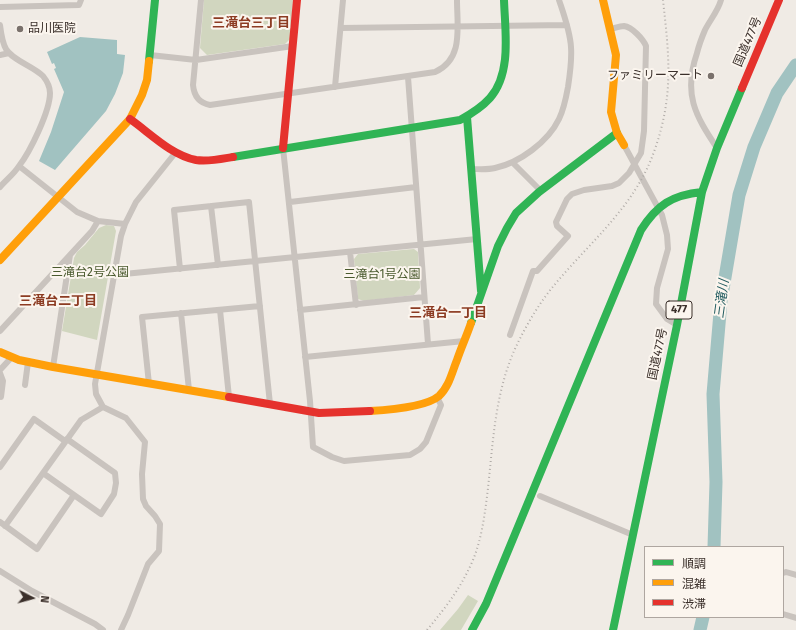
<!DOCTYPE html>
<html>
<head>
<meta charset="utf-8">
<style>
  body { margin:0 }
  #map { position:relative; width:796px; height:630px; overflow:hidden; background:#f0ebe5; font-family:"Fira Sans","Noto Sans JP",sans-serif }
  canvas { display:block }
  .legend { position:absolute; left:644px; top:546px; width:140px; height:72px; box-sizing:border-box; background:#fbf5ee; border:1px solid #aea6a0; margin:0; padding:5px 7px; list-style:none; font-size:12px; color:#3b302b }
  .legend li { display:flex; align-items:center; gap:8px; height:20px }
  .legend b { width:20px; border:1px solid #aea6a0 }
  .north { position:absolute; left:12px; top:578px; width:40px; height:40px; -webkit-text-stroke:3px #fbf5ee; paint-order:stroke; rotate:96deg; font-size:11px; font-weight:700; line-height:16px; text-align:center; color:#3b302b }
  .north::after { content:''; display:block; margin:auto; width:14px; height:18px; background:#3b302b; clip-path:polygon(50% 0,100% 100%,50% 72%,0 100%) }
</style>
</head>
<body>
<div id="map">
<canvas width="796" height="630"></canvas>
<ul class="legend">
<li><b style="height:5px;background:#30b455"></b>順調</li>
<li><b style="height:5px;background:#ff9f0a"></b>混雑</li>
<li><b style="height:5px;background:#e5322d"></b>渋滞</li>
</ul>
<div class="north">N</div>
</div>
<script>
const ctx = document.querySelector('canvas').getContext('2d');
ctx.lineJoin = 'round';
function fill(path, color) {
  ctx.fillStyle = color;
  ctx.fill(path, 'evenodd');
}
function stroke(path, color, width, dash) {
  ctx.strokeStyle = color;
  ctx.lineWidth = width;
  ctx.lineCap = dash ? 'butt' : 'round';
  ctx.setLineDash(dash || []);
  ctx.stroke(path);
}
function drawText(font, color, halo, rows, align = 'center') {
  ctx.font = font + ' "Fira Sans","Noto Sans JP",sans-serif';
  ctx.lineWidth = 4;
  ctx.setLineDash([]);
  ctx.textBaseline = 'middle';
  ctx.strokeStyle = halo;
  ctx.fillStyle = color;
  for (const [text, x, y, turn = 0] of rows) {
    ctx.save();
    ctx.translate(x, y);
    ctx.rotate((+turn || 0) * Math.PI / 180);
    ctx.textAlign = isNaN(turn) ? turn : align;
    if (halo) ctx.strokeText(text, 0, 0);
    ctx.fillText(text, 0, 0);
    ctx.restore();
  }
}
fill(new Path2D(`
  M204 0H293L290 39 285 44 207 55 200 48Z
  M106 225 114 226 116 231 97 340 62 331 74 258 77 252 85 245 99 228Z
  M414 249 418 252 420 288 414 295 364 301 358 299 354 259 358 254Z
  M468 595 478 601 461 630H440L458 609Z`), '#d1d6bf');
fill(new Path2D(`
  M80 37 117 40V54L125 55 123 73 115 94 106 111 55 170 39 161 51 132 64 92 54 69 56 68 54 63 52 64 47 52Z`), '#a1c2c1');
stroke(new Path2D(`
  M714 547 716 482 713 394 721 301 739 195 754 147 777 93 796 65
  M700 630 703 617`), '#a1c2c1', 13);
stroke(new Path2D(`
  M201 0 193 85C194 96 199 103 210 105L435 72C464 59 457 27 457 0
  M0 7 79 5 81 0
  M0 25C1 33 2 42 6 49 12 60 33 66 43 76 47 81 50 87 50 93 50 111 30 152 19 166 14 174 6 180 0 187
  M341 28 567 25
  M0 55 9 53
  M150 55 196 60 293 46
  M408 77 428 344
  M335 87 343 0
  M624 145 662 215 667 235 668 249 657 288 656 304 667 319 677 325
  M283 148 310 401 313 447 332 457 344 461 410 455 420 449 426 442 441 405 437 397
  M717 148C695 115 683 94 697 53 699 45 702 37 705 30 710 20 718 11 721 0
  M513 163 540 190
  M19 166 77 212 98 221 125 224
  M471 169C479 169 487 170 495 168 519 163 548 142 559 119 564 109 566 98 568 87 570 74 572 61 571 47 570 31 564 15 559 0
  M290 202 416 187
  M211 206 218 265
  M350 252 356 305
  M180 269 174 210 249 202 270 404
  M114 275 477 239
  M220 310 229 397
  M300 310 424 297
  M181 313 189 390
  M0 331 92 231 98 221
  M510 335 533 271H537L568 236 557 226 556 222 567 199 572 194 584 190 612 186 619 183 629 173 641 153 644 131 646 46C643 39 632 27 624 26 620 26 615 28 611 29
  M305 357 464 341
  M53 367 70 255
  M0 370 11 358
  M0 373 3 381 1 397
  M149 384 142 317 260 306
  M25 385 28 362
  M67 439 115 473 116 483 114 494 101 514 74 495
  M0 467 34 419 65 441
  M540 496 633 535
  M0 522 37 549 74 495 43 473
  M5 526 81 420 103 407
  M0 571 32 591 95 624 103 630
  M783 573 786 572 796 575
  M783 614 796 618
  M121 630 128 615 148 564 159 551 160 524 155 516 146 506 143 499 142 474 145 442 126 418 103 407 96 394 95 384 121 236 125 224 136 202 176 152`), '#c9c3be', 6);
stroke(new Path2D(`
  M149 61 155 0
  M467 117 481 291
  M233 157 460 120C471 114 481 108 490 98 512 73 505 31 504 0
  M471 323 498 246 507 228 516 213 539 192 617 133
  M472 630 486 604 641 230C657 205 672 195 702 192
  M613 630 677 325 702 192 717 148 742 88`), '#30b455', 8);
stroke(new Path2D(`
  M603 0 616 55 611 112 617 133 624 145
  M0 260 130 119 142 95 147 80 149 61
  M0 352 19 360 53 367 229 397
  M370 411C387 410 426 407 439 396 449 387 452 372 457 360 461 348 467 335 471 323`), '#ff9f0a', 8);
stroke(new Path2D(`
  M742 88 779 0
  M130 119C150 133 171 155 196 160 208 162 221 159 233 157
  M283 148 297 0
  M229 397 319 413 370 411`), '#e5322d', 8);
stroke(new Path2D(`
  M427 630C446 607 461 588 473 560 482 538 485 513 488 488 493 442 495 395 514 351 525 327 539 303 556 283 593 239 636 205 655 149 674 94 669 56 663 0`), '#b1aca8', 2, [1, 3]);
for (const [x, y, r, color] of [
  [20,29,4,"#7a716c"],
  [711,76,4,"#7a716c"]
]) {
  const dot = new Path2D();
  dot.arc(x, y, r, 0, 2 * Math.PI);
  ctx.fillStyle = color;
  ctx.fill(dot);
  stroke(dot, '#fbf5ee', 1.5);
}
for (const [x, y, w] of [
  [679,310,26]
]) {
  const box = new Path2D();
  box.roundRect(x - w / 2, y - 9, w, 18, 3);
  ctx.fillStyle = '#fbf5ee';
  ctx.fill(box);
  stroke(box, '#3b302b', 1);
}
drawText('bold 11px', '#3b302b', null, [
  ["477",679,310]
]);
drawText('12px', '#3b302b', '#fbf5ee', [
  ["品川医院",28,29],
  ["ファミリーマート",703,76,"right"]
], 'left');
drawText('12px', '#3b302b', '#fbf5ee', [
  ["国道477号",748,42,-67],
  ["国道477号",658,354,-78]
]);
drawText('12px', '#4a5a2e', '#fbf5ee', [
  ["三滝台2号公園",90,273],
  ["三滝台1号公園",382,275]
]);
drawText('bold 13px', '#8c3b22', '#fbf5ee', [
  ["三滝台三丁目",251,23],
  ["三滝台二丁目",58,301],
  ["三滝台一丁目",448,313]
]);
drawText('italic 13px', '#1f5a5e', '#fbf5ee', [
  ["三滝川",722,299,-82]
]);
</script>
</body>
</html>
